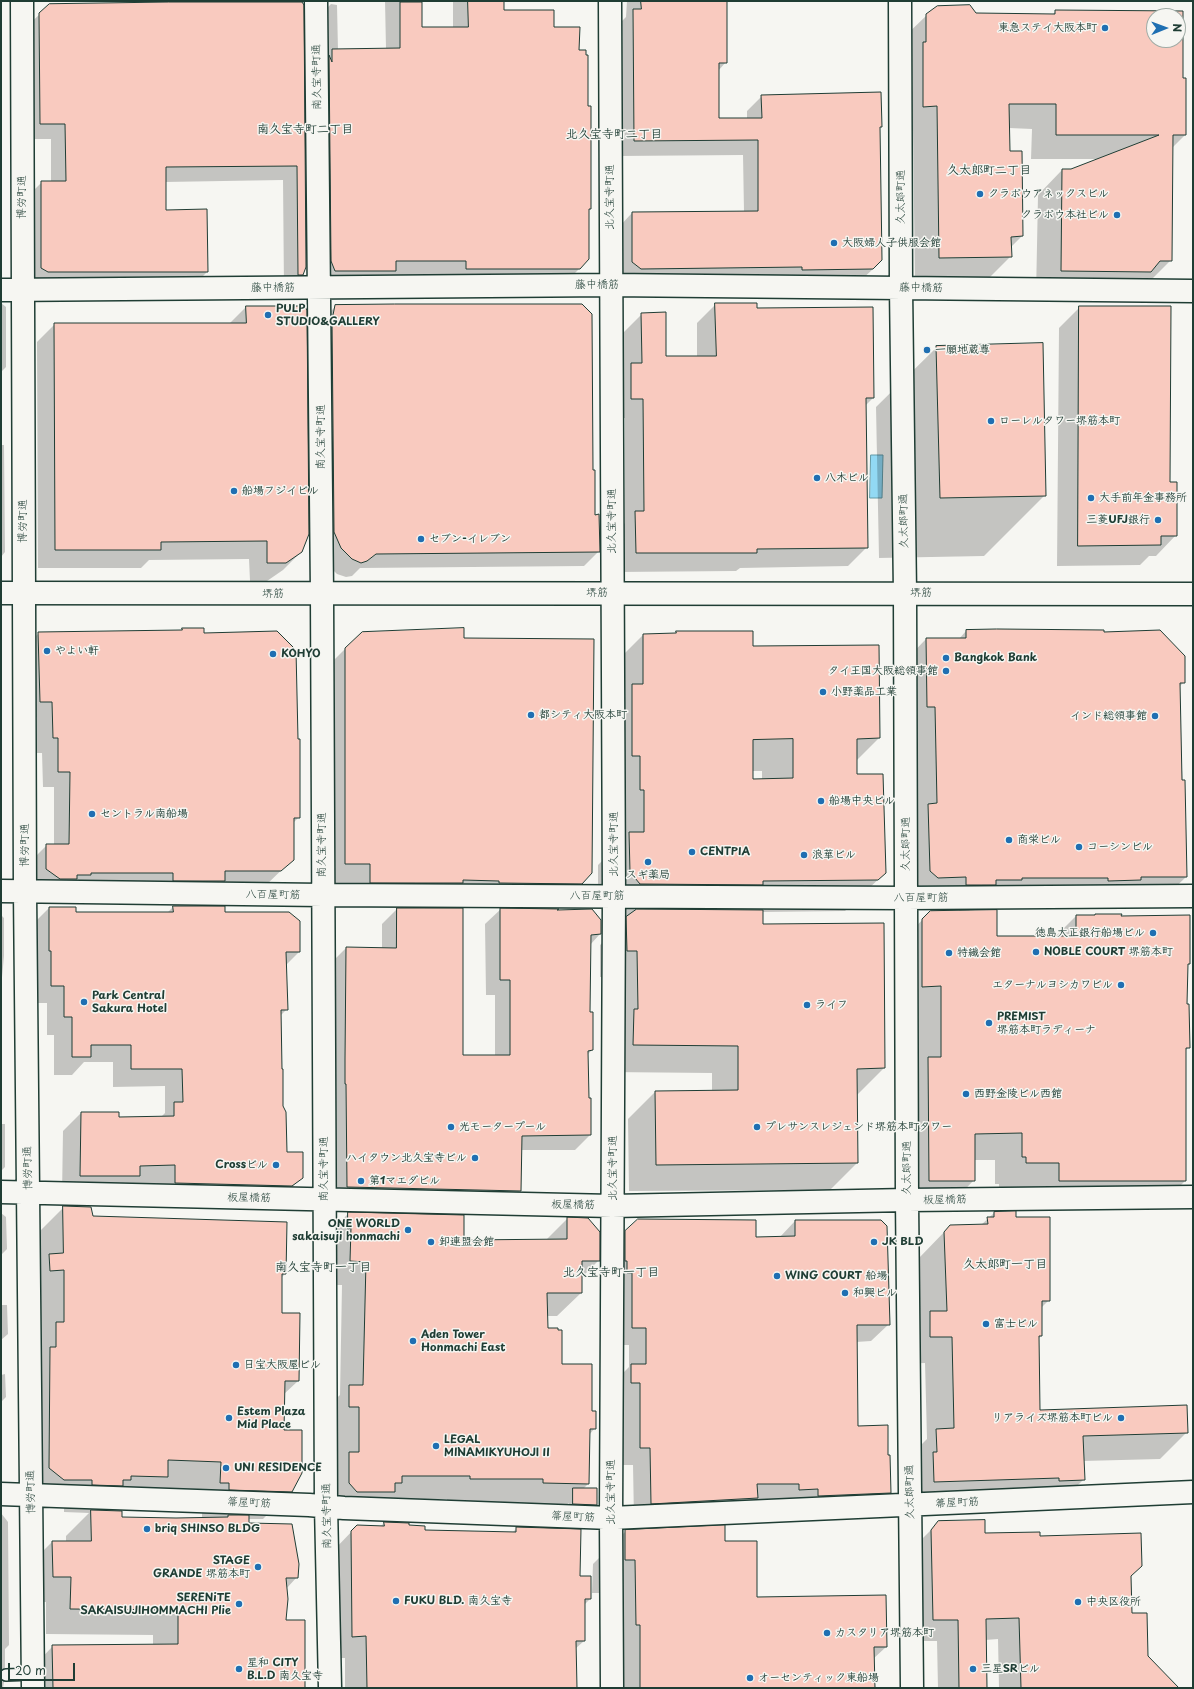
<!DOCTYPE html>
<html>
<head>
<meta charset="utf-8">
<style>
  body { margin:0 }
  #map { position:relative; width:1194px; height:1689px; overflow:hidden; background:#f6f6f2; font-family:"Playpen Sans",sans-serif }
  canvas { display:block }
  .frame { position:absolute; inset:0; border:2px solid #1f3d34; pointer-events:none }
  .north { position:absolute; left:1146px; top:8px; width:40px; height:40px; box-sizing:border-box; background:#f6f6f2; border:1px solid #a0aca6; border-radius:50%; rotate:89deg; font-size:11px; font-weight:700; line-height:16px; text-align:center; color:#1f3d34 }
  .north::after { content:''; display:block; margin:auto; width:14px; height:18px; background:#1f6fb2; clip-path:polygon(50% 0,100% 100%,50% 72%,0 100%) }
  .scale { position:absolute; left:8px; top:1663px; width:67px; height:18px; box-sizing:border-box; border:2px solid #1f3d34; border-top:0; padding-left:5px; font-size:12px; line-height:14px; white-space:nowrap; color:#1f3d34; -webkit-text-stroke:3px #f6f6f2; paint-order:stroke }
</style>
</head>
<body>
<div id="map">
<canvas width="1194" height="1689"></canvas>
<div class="frame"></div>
<div class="north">N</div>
<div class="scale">20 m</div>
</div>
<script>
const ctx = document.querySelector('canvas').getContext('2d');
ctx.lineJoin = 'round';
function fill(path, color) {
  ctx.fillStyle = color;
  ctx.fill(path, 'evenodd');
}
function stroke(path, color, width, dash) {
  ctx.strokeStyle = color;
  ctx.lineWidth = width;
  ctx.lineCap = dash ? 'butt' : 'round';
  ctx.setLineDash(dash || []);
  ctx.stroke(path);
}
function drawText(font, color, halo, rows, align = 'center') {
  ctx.font = font + ' "Playpen Sans","Klee One",sans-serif';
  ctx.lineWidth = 3;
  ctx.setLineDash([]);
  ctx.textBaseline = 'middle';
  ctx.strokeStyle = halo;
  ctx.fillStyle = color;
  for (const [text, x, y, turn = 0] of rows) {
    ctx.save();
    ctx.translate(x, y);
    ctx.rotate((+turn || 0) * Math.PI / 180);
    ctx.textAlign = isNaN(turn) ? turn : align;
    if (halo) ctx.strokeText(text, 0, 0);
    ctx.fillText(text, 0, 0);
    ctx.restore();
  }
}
const water = new Path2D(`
  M871 455H883L882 498H870Z`);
fill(water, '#92d9f4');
stroke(water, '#649ba7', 1);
fill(new Path2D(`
  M221 1H300L303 5 302 274 287 290H284L283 180 165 182V211L207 272 192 287H33L27 197 42 182H51V139H26L24 29 40 14 221 3Z
  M385 1H421V28H453V1H503V11L553 28 578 51 587 107H590V209L588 211 580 268 564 284 451 275H390L380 285 320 286 316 19 331 4 337 5 338 50 386 49Z
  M627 1H726V62L718 71V119H747V111L762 96 881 126 879 129 873 269 857 284 617 277V229L632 213 744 212 743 155 619 156 618 25 626 17Z
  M1056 11 1182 12V79L1185 135 1172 148 1171 260 1146 285 1036 295 1038 195 1062 170H1071L1100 159H1031L1032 129 1009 128V152L1022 236 1010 248 1011 256 986 281 915 282 913 131H899L902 39 927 15H1052ZM1154 16H1178V40H1154Z
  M1 303 6 307V367L1 372Z
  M716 304 756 309 873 398 865 406 867 547 848 566 740 568 736 571 617 572V531L625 523V418H612V383L623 372V333L642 314 665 357H697V323Z
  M336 306 592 471 594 516 599 551 584 566 360 568 352 576 346 577 337 574 326 563 321 321Z
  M246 307 301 552 283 570 267 581H250L249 559 149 560 141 568H38L37 342 55 324H229Z
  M1080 307 1169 483 1176 535 1156 556H1149L1140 565 1057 566 1059 328Z
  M937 347 1045 495 984 556 879 558 876 407Z
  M1 445H4L5 552 1 557Z
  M182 629 203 634 299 817 293 823V859L264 887 31 885V861L47 845H54V787H43L42 753H37V717H24L23 649 39 633 180 631Z
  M966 631 1103 633 1184 682 1179 687 1186 877 1160 902 975 905 968 912 996 937H1055L1076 916H1094L1095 915H1120V917L1189 916V964L1187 966 1186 1005 1189 1047 1185 1051V1181L1158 1208 999 1190V1184H995V1160H974V1180L947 1208H902L895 948 930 912H959V910H941V902H912L901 665 926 639H959Z
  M1 632H2L1 681Z
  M676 632 752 647 879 738 856 761V775L885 873 845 911 762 912V925L883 924 884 1068 857 1095V1163L830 1190 629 1191 628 1119 655 1092 712 1091V1073L607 1072 611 977H600V945L630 916 608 915 598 904V865L613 850 609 787H601V717L612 706 611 667 643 635 674 634ZM752 771H762V779L752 780Z
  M463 639 581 883 555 910 600 934 590 945 589 1013 592 1050 587 1055 590 1135 575 1150H521L520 1191 505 1206 332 1202 331 963 346 948H382V924L398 908 345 907 346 889H320V674L345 649ZM440 905 475 906V908H502L485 924 486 995H495V1056H462L436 909Z
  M173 907 224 913 299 952 286 965 287 1009 280 1016 282 1106 286 1153 302 1177 284 1195 157 1201V1183H131L121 1193 62 1194 63 1131 81 1113 118 1118 161 1117 165 1113V1086L113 1087V1062H84L72 1075H54V1035H47V1003H33L31 926 49 908 75 913H167Z
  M1 915 4 918V956L1 988Z
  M1 1124H5V1167L1 1171Z
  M64 1207 92 1217 285 1274 281 1278V1314L298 1381 283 1395V1431L291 1491 263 1519H248V1524L297 1577 286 1589 285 1621 305 1688H28V1672L53 1646 153 1645V1635L46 1634V1602H28L27 1567 52 1542H66V1536L89 1513 64 1512V1508L36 1507V1235ZM155 1488 193 1489V1511H202V1518H121L97 1511 100 1508 139 1504Z
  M1 1213 6 1217 7 1249 1 1255Z
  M349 1213 463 1241H545L568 1218 599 1260 581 1278V1293L557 1316H546L547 1329 561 1365 591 1412 595 1428 589 1435 588 1484 583 1489 596 1505 592 1510 569 1509V1503L564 1507H520V1502H447V1499H386L333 1515 325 1409 340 1395 342 1285H327L325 1237Z
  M994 1213 1015 1218 1049 1300 1041 1308V1336L1038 1339 1039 1411 1187 1432 1160 1459 1083 1461 1084 1479 1057 1506 908 1508 910 1456 927 1439 925 1363 903 1364V1339L920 1322 918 1259 950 1226H980Z
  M795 1221 889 1324 871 1341 856 1342 857 1427 887 1456 890 1493 873 1510 634 1520 633 1465H623V1399H614V1382L629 1367V1345H616L608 1249 626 1231 755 1238H779Z
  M1 1305H7L8 1334 1 1340Z
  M5 1374 6 1397 1 1402V1375Z
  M1 1513 8 1522 9 1645 5 1649V1668L1 1671Z
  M939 1522 984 1534 1039 1537 1130 1576 1131 1614 1147 1657 1172 1688H999L998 1639 985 1640 986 1688H938L937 1641H912L917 1544Z
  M384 1523 408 1526 424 1531 512 1533 517 1528 579 1577 590 1599 584 1605V1641L575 1649 576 1688H345V1658H331L330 1554 357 1526 380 1527Z
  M626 1531 724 1542 756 1598 886 1647 873 1659 874 1688H607L602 1593H592L593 1564Z
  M1 1681 4 1682 3 1688H1Z`), '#0003');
const building = new Path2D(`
  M468 1H504V10H554V27H580L579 50H586V55H588V106H591V209H589V259L580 269H466V261H396V271H335L331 261 329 55 332 62V49L400 48V2H422V27H468Z
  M641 1H727V63H719V118H762L761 95 881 92 882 127H880L882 260 873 269 802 270V267L641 269 632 262V212L758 211V140L634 141 633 9H641Z
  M169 2H302L304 5 306 267 303 275H298L297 166 166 167V210L207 209 208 272H48L41 268V181H66L65 124H40L39 13 49 4Z
  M970 5 976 13 1055 14V10L1183 11V78H1186V135H1173L1172 261H1160L1151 272 1061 271 1062 169H1071L1159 135H1056V104H1009L1010 151H1022L1023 236 1011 237 1012 257 939 258 937 106 923 107V42H926V14L937 6ZM1154 16H1178V40H1154Z
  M715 303H757V308L873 307 874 398H866L868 548 757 549V553H636L635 511H644L643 399H631V363H642L641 313 666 312V356H716Z
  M395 304H582L592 314 593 470H595V515L599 514 600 552 376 554 367 561 361 563 352 559 341 548 334 532 332 320 335 305Z
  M246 306H304L307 310 309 534 302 552 286 563H267V541L161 542V550H55L54 323H246Z
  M1079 306H1171L1170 482H1177V536H1161V545L1078 546Z
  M1043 343 1046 496 940 498 936 346Z
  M182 628H204V633L277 631 296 650 298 739H300V818H294V860L281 871H225V881H173V873H91V875H77V879H60L46 869V844H69L70 772H58V738H53L52 702H40L38 632 182 630Z
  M464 628V638L594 639 592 873 582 884 499 883V881L463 880V883H370V864H345V648L362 632Z
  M997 629 1104 630V632L1160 630 1185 656V683H1180L1182 780H1185L1187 877H1141V880L1108 881V878H1022V880H996V885H966V877L938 878 930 871 928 804 937 803 935 707H927L926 638H966V630Z
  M676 631H753V646L879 645 880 738 857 739V774H883L886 873 878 880 763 881V885L640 884 630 872 629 832H644V790H640V756H632V684H643V634L676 633ZM793 739V778L753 779V740Z
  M173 906H225V912H289L300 921V952H286L288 1010H281L282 1069H283V1106L286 1112 287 1152H303V1178L292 1186 175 1183V1165L140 1166V1176H80L81 1112H119V1117L174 1116V1102H183L182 1069H131V1045H91V1057H72V1017H64V986H51V951H49V907H76V912H173Z
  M397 908H463V1055H510V980H500V908L559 909 557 910 592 909 601 920V934L591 935 590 1012H593V1050L588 1051 589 1098H591V1135L522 1136 521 1191 347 1187 346 1084H345V1059L346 947 396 948Z
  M637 909 763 910V924L884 923 885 1068 857 1069 858 1163 656 1165 655 1091 738 1090V1046L633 1045 634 1009H638L637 951H627L626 917Z
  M997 910V936H1076V915H1095V914H1122L1121 916 1190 915V964H1188L1187 1004H1189L1190 1048H1186V1181H1059V1163H1026V1157H1022V1133L975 1134V1181H929L928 1057H941V986L922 987V919L930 911Z
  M63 1206 91 1207 93 1216 287 1222 286 1274H282V1313H300L299 1381H285L284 1430H302V1473L292 1492 229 1490V1483H220L221 1462 168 1460V1477L131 1476V1480H123V1486L92 1485V1480H64L49 1468 50 1347H56V1322H64V1270L50 1271 49 1254 63 1253Z
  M1016 1211V1217H1050V1301H1042V1336H1039L1040 1410 1187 1405 1188 1433 1083 1436 1085 1480 1059 1481V1478L934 1482 933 1452H937L936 1429 954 1428 952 1337H930V1311H947L944 1232 950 1225 988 1224 987 1217H994V1212Z
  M348 1212 464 1215V1240L567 1239V1217L588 1218 600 1232V1261H582V1293H547L548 1328H558V1330H562V1364H592V1411H596V1429H590L589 1484 543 1483V1479H470V1476H402V1483H395V1492H357L349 1483V1452H359V1407H349V1385H363L366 1262 350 1261 351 1228 348 1229Z
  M638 1219 756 1220V1237L795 1236V1220H881L887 1226 890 1325H857L858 1426 888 1425V1455H890L891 1493 818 1496V1489L799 1490V1484H757L758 1498 651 1504 650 1448H640V1383H631V1364H646V1328H632V1273H627V1261H625V1231Z
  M573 1488H597V1505L573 1504Z
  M91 1510 122 1511V1517L176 1518 228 1517V1515H249V1523L292 1524 299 1564 298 1578H286L288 1599 286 1620H305V1688H53L52 1645 178 1644V1610L70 1609 71 1577H53L52 1541H91Z
  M985 1520V1533L1040 1532V1536L1141 1533 1142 1566 1131 1576 1132 1613H1147L1148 1656 1179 1688H1021L1019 1618 986 1619 987 1688H959L958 1620H933L931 1530 938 1521Z
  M384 1522 409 1523V1525L425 1526V1530L516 1532V1527L581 1529 580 1576H591V1599H585V1641H576L577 1688H367L366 1636 352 1637 351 1531 357 1525 384 1526Z
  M725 1525V1541H757V1597L886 1595 887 1647H874L875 1688H640V1625H636L635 1560H625V1530Z`);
fill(building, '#f9cabf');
stroke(building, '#1f3d34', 1);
const lane = new Path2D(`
  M6 1675 33 1674`);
const street = new Path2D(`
  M22 1 25 892 33 1688
  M316 1 322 594 326 1506 330 1688
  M610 1 614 896 611 1518 612 1688
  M900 1 901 288 905 593 907 1200 912 1688
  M1 290 610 285 1193 291
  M1 891 323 895 906 898 1193 896
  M1 1192 612 1206 907 1200 1193 1197
  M1 1494 309 1505 344 1508 611 1518 1193 1492`);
const secondary = new Path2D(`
  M1 593 1193 594`);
stroke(lane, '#1f3d34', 14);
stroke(street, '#1f3d34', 25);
stroke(secondary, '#1f3d34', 25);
stroke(lane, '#f6f6f2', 11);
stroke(street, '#f6f6f2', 22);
stroke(secondary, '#f6f6f2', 22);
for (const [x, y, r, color] of [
  [1105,28,4,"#1f6fb2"],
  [980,194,4,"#1f6fb2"],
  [1117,215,4,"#1f6fb2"],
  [834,243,4,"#1f6fb2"],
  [268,315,4,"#1f6fb2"],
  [927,350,4,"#1f6fb2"],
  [991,421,4,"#1f6fb2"],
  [817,478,4,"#1f6fb2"],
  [234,491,4,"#1f6fb2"],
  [1091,498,4,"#1f6fb2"],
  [1158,520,4,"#1f6fb2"],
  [421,539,4,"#1f6fb2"],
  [47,651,4,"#1f6fb2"],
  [273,654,4,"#1f6fb2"],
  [946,658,4,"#1f6fb2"],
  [946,671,4,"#1f6fb2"],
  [823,692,4,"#1f6fb2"],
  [531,715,4,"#1f6fb2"],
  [1155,716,4,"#1f6fb2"],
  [821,801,4,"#1f6fb2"],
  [92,814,4,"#1f6fb2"],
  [1009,840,4,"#1f6fb2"],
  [1079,847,4,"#1f6fb2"],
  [692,852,4,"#1f6fb2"],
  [804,855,4,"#1f6fb2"],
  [648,862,4,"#1f6fb2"],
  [1153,933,4,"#1f6fb2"],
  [1036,952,4,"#1f6fb2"],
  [949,953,4,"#1f6fb2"],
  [1121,985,4,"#1f6fb2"],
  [84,1002,4,"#1f6fb2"],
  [807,1005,4,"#1f6fb2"],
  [989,1023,4,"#1f6fb2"],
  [966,1094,4,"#1f6fb2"],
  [451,1127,4,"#1f6fb2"],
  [757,1127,4,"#1f6fb2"],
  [475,1158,4,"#1f6fb2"],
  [276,1165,4,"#1f6fb2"],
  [361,1181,4,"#1f6fb2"],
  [408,1230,4,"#1f6fb2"],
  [431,1242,4,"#1f6fb2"],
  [874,1242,4,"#1f6fb2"],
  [777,1276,4,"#1f6fb2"],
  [845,1293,4,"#1f6fb2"],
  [986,1324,4,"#1f6fb2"],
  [413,1341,4,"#1f6fb2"],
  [236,1365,4,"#1f6fb2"],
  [229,1418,4,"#1f6fb2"],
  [1121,1418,4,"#1f6fb2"],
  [436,1446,4,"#1f6fb2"],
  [226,1468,4,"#1f6fb2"],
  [147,1529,4,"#1f6fb2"],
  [258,1567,4,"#1f6fb2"],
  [396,1601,4,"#1f6fb2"],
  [1078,1602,4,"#1f6fb2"],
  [239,1604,4,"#1f6fb2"],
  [827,1633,4,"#1f6fb2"],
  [239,1669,4,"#1f6fb2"],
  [973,1669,4,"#1f6fb2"],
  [750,1678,4,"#1f6fb2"]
]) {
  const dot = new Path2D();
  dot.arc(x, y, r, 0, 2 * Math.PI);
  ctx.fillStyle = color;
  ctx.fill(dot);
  stroke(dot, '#f6f6f2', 1.5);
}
drawText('bold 11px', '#1f3d34', '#f6f6f2', [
  ["東急ステイ大阪本町",1097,28,"right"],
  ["クラボウアネックスビル",988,194],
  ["クラボウ本社ビル",1109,215,"right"],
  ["大阪婦人子供服会館",842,243],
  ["PULP",276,309],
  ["STUDIO&GALLERY",276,322],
  ["一願地蔵尊",935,350],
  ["ローレルタワー堺筋本町",999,421],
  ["八木ビル",825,478],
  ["船場フジイビル",242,491],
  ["大手前年金事務所",1099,498],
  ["三菱UFJ銀行",1150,520,"right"],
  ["セブン-イレブン",429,539],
  ["やよい軒",55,651],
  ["KOHYO",281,654],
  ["Bangkok Bank",954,658],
  ["タイ王国大阪総領事館",938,671,"right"],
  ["小野薬品工業",831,692],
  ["都シティ大阪本町",539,715],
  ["インド総領事館",1147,716,"right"],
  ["船場中央ビル",829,801],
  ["セントラル南船場",100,814],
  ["商栄ビル",1017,840],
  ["コーシンビル",1087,847],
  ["CENTPIA",700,852],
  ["浪華ビル",812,855],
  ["スギ薬局",648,875,"center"],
  ["徳島大正銀行船場ビル",1145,933,"right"],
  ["NOBLE COURT 堺筋本町",1044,952],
  ["特繊会館",957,953],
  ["エターナルヨシカワビル",1113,985,"right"],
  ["Park Central",92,996],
  ["Sakura Hotel",92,1009],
  ["ライフ",815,1005],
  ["PREMIST",997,1017],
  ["堺筋本町ラディーナ",997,1030],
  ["西野金陵ビル西館",974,1094],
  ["光モータープール",459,1127],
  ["プレサンスレジェンド堺筋本町タワー",765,1127],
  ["ハイタウン北久宝寺ビル",467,1158,"right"],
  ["Crossビル",268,1165,"right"],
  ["第1マエダビル",369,1181],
  ["ONE WORLD",400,1224,"right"],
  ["sakaisuji honmachi",400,1237,"right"],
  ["卸連盟会館",439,1242],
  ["JK BLD",882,1242],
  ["WING COURT 船場",785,1276],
  ["和興ビル",853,1293],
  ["富士ビル",994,1324],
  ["Aden Tower",421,1335],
  ["Honmachi East",421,1348],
  ["日宝大阪屋ビル",244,1365],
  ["Estem Plaza",237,1412],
  ["Mid Place",237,1425],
  ["リアライズ堺筋本町ビル",1113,1418,"right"],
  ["LEGAL",444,1440],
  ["MINAMIKYUHOJI II",444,1453],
  ["UNI RESIDENCE",234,1468],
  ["briq SHINSO BLDG",155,1529],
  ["STAGE",250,1561,"right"],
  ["GRANDE 堺筋本町",250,1574,"right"],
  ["SERENiTE",231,1598,"right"],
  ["SAKAISUJIHOMMACHI Plie",231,1611,"right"],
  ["FUKU BLD. 南久宝寺",404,1601],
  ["中央区役所",1086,1602],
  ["カスタリア堺筋本町",835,1633],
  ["星和 CITY",247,1663],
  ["B.L.D 南久宝寺",247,1676],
  ["三星SRビル",981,1669],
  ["オーセンティック東船場",758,1678]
], 'left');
drawText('11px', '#1f3d34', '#f6f6f2', [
  ["南久宝寺町通",317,77,-91],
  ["博労町通",22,197,-90],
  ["北久宝寺町通",610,197,-90],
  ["久太郎町通",901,197,-90],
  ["藤中橋筋",597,285],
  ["藤中橋筋",273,288],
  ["藤中橋筋",921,288,1],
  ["南久宝寺町通",321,437,-90],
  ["博労町通",23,521,-90],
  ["北久宝寺町通",612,521,-90],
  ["久太郎町通",904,521,-91],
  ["堺筋",597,593],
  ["堺筋",921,593],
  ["堺筋",273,594],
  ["北久宝寺町通",614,844,-90],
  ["久太郎町通",906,844,-90],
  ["博労町通",25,845,-90],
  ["南久宝寺町通",322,845,-90],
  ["八百屋町筋",273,895,1],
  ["八百屋町筋",597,896],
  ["八百屋町筋",921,898],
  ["博労町通",28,1168,-91],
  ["北久宝寺町通",613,1168,-90],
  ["久太郎町通",907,1168,-90],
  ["南久宝寺町通",324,1169,-90],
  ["板屋橋筋",249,1198,1],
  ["板屋橋筋",945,1200,-1],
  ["板屋橋筋",573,1205,1],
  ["博労町通",31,1492,-91],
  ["北久宝寺町通",611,1492,-90],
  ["久太郎町通",910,1492,-91],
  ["箒屋町筋",249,1503,2],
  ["箒屋町筋",957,1503,-3],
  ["南久宝寺町通",327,1516,-91],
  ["箒屋町筋",573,1517,2]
]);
drawText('bold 12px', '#1f3d34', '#f6f6f2', [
  ["南久宝寺町二丁目",305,130],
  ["北久宝寺町二丁目",614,135],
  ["久太郎町二丁目",989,171],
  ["久太郎町一丁目",1005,1265],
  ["南久宝寺町一丁目",323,1268],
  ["北久宝寺町一丁目",611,1273]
]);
</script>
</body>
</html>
